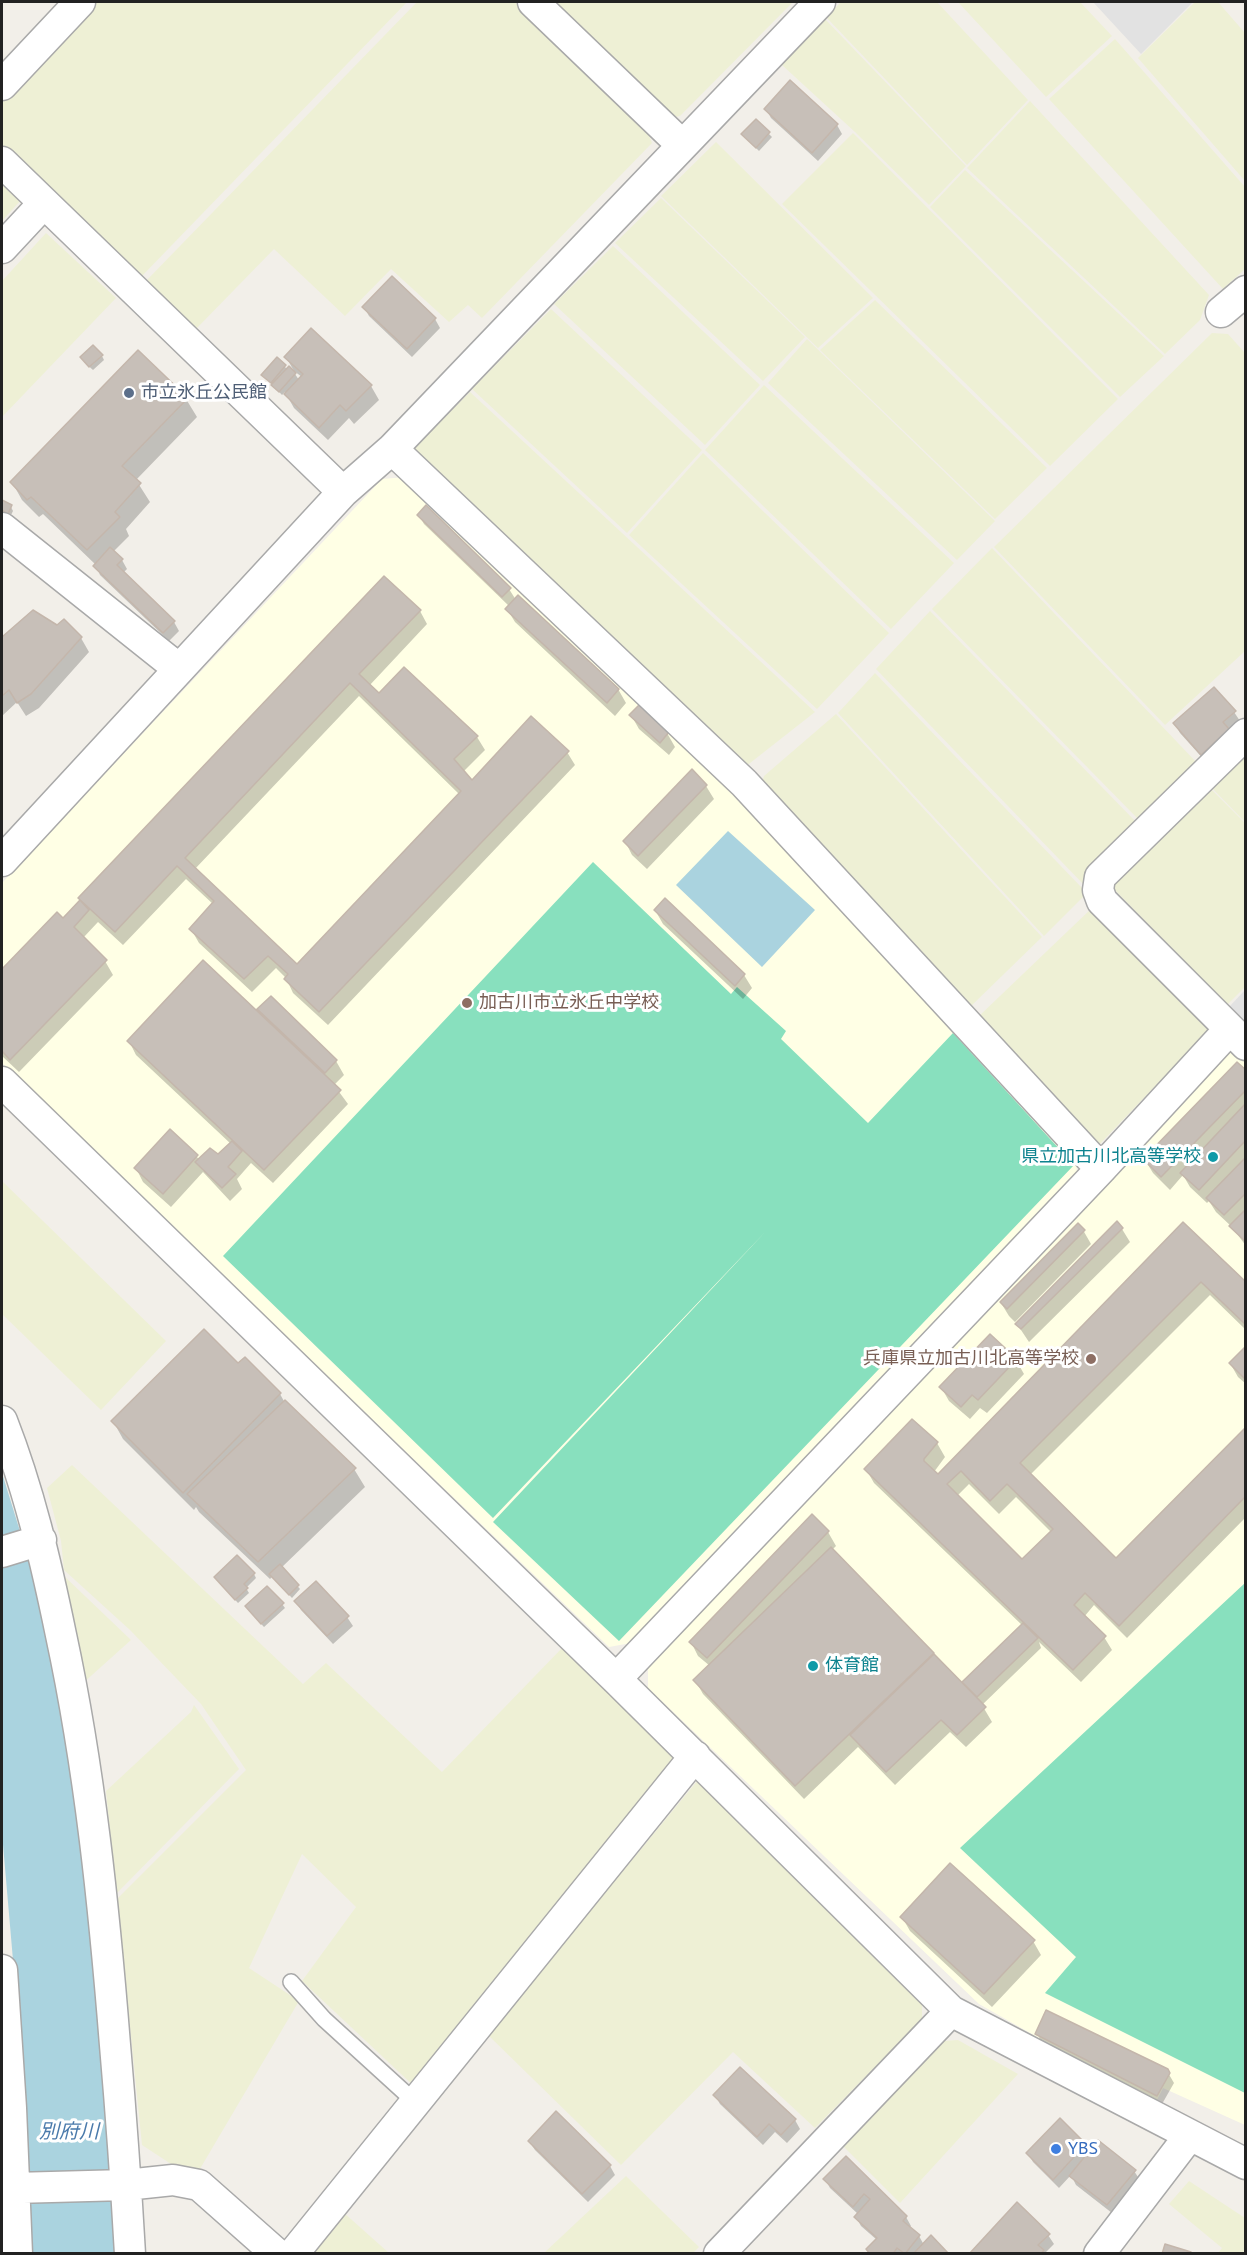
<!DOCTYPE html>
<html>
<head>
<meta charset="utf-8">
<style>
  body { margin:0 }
  #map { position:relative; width:1247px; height:2255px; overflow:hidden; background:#f2efe9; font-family:"PT Sans",sans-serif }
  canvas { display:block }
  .frame { position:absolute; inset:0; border:3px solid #222; pointer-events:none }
</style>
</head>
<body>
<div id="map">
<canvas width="1247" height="2255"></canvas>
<div class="frame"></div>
</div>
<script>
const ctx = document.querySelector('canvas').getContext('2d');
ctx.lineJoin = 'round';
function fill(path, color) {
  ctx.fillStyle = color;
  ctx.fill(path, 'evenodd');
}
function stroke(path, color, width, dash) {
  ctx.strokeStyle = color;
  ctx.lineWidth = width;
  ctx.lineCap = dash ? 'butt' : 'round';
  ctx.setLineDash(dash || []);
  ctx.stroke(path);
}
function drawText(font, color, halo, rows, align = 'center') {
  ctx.font = font + ' "PT Sans","Noto Sans JP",sans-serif';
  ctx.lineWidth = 6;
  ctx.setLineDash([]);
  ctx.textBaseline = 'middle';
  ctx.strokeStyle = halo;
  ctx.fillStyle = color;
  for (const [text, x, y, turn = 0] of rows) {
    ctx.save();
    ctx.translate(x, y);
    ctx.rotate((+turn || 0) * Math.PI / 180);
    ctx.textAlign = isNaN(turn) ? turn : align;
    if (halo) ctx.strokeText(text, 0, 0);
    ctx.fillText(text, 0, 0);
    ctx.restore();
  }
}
fill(new Path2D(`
  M406 477 729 784 1075 1157 1077 1172 631 1643 609 1647 2 1063V883L382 479Z
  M1231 1049 1246 1054 1245 2125 1163 2088 1155 2104 979 2004 648 1688V1663Z`), '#ffffe5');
fill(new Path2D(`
  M97 2H407L142 276 2 145V103Z
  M417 2H515L647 130 652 143 482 318 468 305 449 322 391 269 345 316 274 249 196 329 146 281Z
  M549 2H793L680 116 675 117 664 111Z
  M841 2H937L1028 100 967 165 826 17Z
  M958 2H1080L1112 36 1046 97Z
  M1195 2H1218L1245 33V181L1138 58Z
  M825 19 966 166 929 205 855 132 782 65Z
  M1115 39 1245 187V269L1223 289 1049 99Z
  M1030 101 1209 295 1200 320 1165 354 967 168Z
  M853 133 1118 399 1050 466 782 204Z
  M716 142 873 298 818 348 661 196Z
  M965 170 1164 356 1120 397 930 207Z
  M2 181 21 200 2 221Z
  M661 198 805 337 763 381 615 243Z
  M46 233 116 298 2 417V281Z
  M613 246 760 385 705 445 554 304Z
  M875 300 1047 468 995 519 820 350Z
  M551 309 702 450 627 533 472 389Z
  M1212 333 1228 334 1245 353V651L1165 725 994 547Z
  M807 339 995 521 957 560 768 383Z
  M764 385 954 563 891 629 705 450Z
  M470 392 815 712 745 767 412 450Z
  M703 453 889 633 817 709 629 535Z
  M992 548 1199 765 1141 822 932 609Z
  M930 611 1139 825 1085 886 876 669Z
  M875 673 1084 890 1083 897 1044 936 838 713Z
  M836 714 1042 937 968 1009 761 786 764 776Z
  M1245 750V822L1209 785Z
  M1208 786 1245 823V987L1227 1005 1108 883Z
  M1093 907 1211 1024 1207 1032 1096 1148 977 1018Z
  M2 1181 166 1341 101 1410 2 1314Z
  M72 1465 303 1684 326 1663 442 1772 563 1647 680 1763 417 2089 302 1981 356 1907 302 1854 249 1968 299 2001 194 2179 142 2145 117 1899 246 1770 201 1704 130 1630 64 1570 61 1541 47 1488Z
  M63 1575 131 1640 82 1684Z
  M194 1705 239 1769 116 1894 106 1791 191 1712Z
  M698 1780 922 1995V2019L815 2128 733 2052 621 2165 488 2035Z
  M958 2040 1018 2074 900 2203 842 2145 944 2041Z
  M626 2176 699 2247 693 2253H544Z
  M1189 2181 1245 2218V2253H1218L1222 2248 1169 2204Z
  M343 2212 389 2253 312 2254Z`), '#eef0d5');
fill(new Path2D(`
  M593 862 731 994 737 987 786 1031 781 1039 868 1123 953 1033 1074 1165 619 1641 493 1522 768 1229 493 1518 223 1256Z
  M1245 1583V2093L1045 1993 1076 1957 960 1848Z`), '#88e0be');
fill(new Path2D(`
  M1093 2H1193L1141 54Z
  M1245 990V1024L1229 1007Z`), '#e2e2e2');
fill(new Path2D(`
  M728 831 815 910 762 967 676 885Z
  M2 1473 49 1625 99 1960 116 2253H29L18 2018 2 1833Z`), '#aad3df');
fill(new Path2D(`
  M790 82 837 125 842 134 818 161 771 118 766 109Z
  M756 121 772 137 759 151 743 135Z
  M364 307 435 319 440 328 412 357 369 316Z
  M311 330 371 386 379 400 354 424 349 418 328 440 294 408 285 392 282 395 263 375 277 359 288 370 289 369 295 374 299 380 302 377 294 371 286 357Z
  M102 356 104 360 93 370 84 362Z
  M186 399 197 417 136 480 150 502 126 529 129 536 113 552 122 560 127 569 123 573 174 622 179 631 169 641 100 575 96 565 43 514 39 517 22 500 12 482Z
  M2 502 11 507 13 511 10 517 2 512Z
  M419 515 509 589 516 600 618 689 626 703 615 716 515 622 507 609 509 606 424 524Z
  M420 611 427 624 369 686 380 695 477 737 485 750 463 772 472 782 567 752 575 765 328 1025 293 993 286 978 276 968 252 992 199 943 191 929 213 904 186 879 123 945 98 922 83 938 105 961 113 975 19 1072 2 1056V971L57 914 63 920 82 901ZM359 696 460 795 297 966 194 870Z
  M33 612 57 627 64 621 81 638 89 652 39 708 26 716 17 702 2 716V639Z
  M1234 712 1240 721 1228 731 1207 763 1180 733 1175 724Z
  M631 715 667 733 675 747 669 755 639 729Z
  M706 786 714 799 647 869 632 855 625 841Z
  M655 910 744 975 752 988 743 999 663 924Z
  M271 998 336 1061 344 1075 334 1085 348 1104 273 1183 251 1163 237 1179 242 1189 230 1201 203 1172 171 1207 143 1182 136 1168 170 1131 200 1160 218 1156 231 1144 136 1055 129 1041 257 1012Z
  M1246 1072V1246L1232 1227 1216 1212 1209 1201 1207 1203 1190 1187 1183 1175 1170 1190 1153 1173 1145 1160Z
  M1183 1224 1246 1284V1330L1210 1295 1030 1475 1116 1560 1246 1429V1517L1127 1638 1094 1605 1084 1617 1104 1637 1112 1650 1081 1682 1039 1642 1041 1648 982 1705 992 1722 966 1747 950 1732 895 1785 858 1747 804 1799 703 1694 695 1680 710 1666 698 1656 691 1642 828 1532 836 1546 832 1550 969 1690 964 1682 1023 1626 874 1483 866 1469 912 1421 937 1443 945 1457 934 1472 938 1476ZM969 1484 999 1514 1016 1497 1051 1532 1022 1561 957 1496Z
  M1122 1229 1130 1242 1029 1342 1017 1324Z
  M1083 1230 1091 1244 1015 1322 1009 1316 1001 1303Z
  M1246 1348V1384L1238 1377 1230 1363Z
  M245 1359 280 1394 285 1403 354 1469 365 1487 281 1568 300 1589 292 1598 272 1577 270 1579 199 1512 196 1507 194 1510 123 1439 113 1421 238 1365Z
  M1016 1360 1024 1374 987 1413 980 1408 970 1419 949 1401 941 1387Z
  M254 1574 256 1578 246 1588 249 1593 238 1603 218 1581Z
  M296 1601 347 1617 353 1626 333 1644 301 1610Z
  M282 1604 285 1608 264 1627 249 1611Z
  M902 1917 1033 1941 1041 1955 992 2007 910 1931Z
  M1037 2033 1167 2071 1174 2083 1162 2104 1042 2043Z
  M740 2069 795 2120 800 2129 787 2143 775 2132 763 2145 720 2104 715 2095Z
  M1060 2120 1085 2145 1090 2153 1134 2171 1140 2180 1112 2213 1076 2185 1071 2175 1059 2188 1033 2162 1028 2153Z
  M529 2141 610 2166 615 2175 588 2202 535 2150Z
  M846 2158 906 2217 911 2226 909 2228 919 2236 924 2245 947 2254H870L877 2240 861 2226 856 2217 858 2214 830 2188 825 2179Z
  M1048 2235 1054 2244 1044 2254H971Z`), '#0003');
const building = new Path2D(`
  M790 80 838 124 812 153 764 109Z
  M756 119 770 132 756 148 741 134Z
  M392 276 436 318 407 349 362 307Z
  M311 328 372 385 346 411 340 405 319 428 284 394 303 374 284 357Z
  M93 345 103 355 89 367 80 357Z
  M138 350 188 398 122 466 141 483 115 512 120 517 87 550 31 497 27 500 10 482Z
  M277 357 286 365 271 383 261 375Z
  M289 366 296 373 279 392 271 385Z
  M2 500 12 505 8 514 2 510Z
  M426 505 511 588 502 597 417 515Z
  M110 547 123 559 117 565 175 621 163 633 93 566Z
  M384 576 421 610 359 674 379 693 404 667 478 736 454 759 472 780 531 716 569 751 319 1012 284 979 288 974 268 956 244 979 189 929 214 901 177 866 115 932 78 898ZM350 683 461 791 297 964 185 858Z
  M518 595 619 689 607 703 505 609Z
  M33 610 57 625 64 619 82 637 31 694 17 703 9 690 2 696V637Z
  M1214 687 1236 711 1223 722 1229 729 1201 755 1173 723Z
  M639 705 669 732 660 743 629 715Z
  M692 769 707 785 638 856 623 841Z
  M665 898 745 974 735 986 654 910Z
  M80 900 89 910 74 927 107 960 10 1060 2 1051V969L57 912 63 918Z
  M203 960 341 1090 264 1170 127 1041Z
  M271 996 337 1060 325 1073 257 1009Z
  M1237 1062 1246 1070V1090L1161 1177 1143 1159Z
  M1246 1103V1140L1199 1190 1180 1173Z
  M170 1129 198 1155 163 1194 134 1168Z
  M232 1141 242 1151 228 1167 236 1174 222 1188 195 1162 210 1148 218 1154Z
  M1246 1157V1193L1224 1215 1206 1198Z
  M1246 1209V1242L1229 1226Z
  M1117 1221 1123 1228 1021 1329 1015 1324Z
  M1183 1222 1246 1282V1325L1201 1282 1020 1463 1116 1558 1246 1427V1496L1119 1626 1085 1593 1074 1605 1106 1636 1073 1670 864 1469 912 1419 938 1442 924 1459V1461L938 1474ZM961 1471 990 1501 1007 1484 1053 1529 1022 1559 947 1484Z
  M1078 1223 1085 1230 1007 1309 1000 1302Z
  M204 1329 238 1363 245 1357 281 1393 183 1493 111 1421Z
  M990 1334 1017 1359 978 1400 972 1395 961 1407 939 1387Z
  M1246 1346V1380L1229 1363Z
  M285 1400 356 1468 258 1562 187 1494Z
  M812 1514 829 1531 707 1658 689 1642Z
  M831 1547 934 1653 795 1786 693 1680Z
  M237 1555 255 1573 244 1584 248 1588 235 1600 214 1577Z
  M280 1564 299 1585 289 1595 269 1574Z
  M316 1581 349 1616 327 1636 294 1601Z
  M267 1586 284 1603 261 1624 245 1606Z
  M1023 1623 1038 1638 977 1697 962 1682Z
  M934 1654 986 1707 957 1735 941 1720 886 1772 850 1735Z
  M950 1863 1035 1940 984 1994 900 1917Z
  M1046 2010 1168 2069 1170 2073 1157 2096 1035 2034Z
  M740 2067 796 2119 781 2135 769 2124 757 2137 713 2095Z
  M556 2111 611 2165 582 2194 528 2141Z
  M1060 2118 1086 2144 1053 2180 1026 2153Z
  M1098 2140 1136 2170 1107 2205 1069 2176Z
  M846 2156 907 2216 903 2221 920 2235 905 2254 897 2248 893 2254H870L866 2249 877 2238 854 2217 870 2199 864 2194 853 2207 823 2179Z
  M1017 2202 1050 2234 1038 2245 1044 2250 1041 2254H969Z
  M931 2235 949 2254H913Z
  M1165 2244 1191 2252V2254H1162Z`);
fill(building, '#c7bfb8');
stroke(building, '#c4b6ab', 1.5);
const service = new Path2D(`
  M291 1982 324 2019 414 2101`);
const minor = new Path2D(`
  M533 2 682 145
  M2 85 80 2
  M2 162 343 492
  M2 248 43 204
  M1221 312 1246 291
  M392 449 744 783 1101 1169
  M2 528 179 669
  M1246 734 1100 877 1098 890 1102 901 1246 1045
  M2 861 343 492 392 449 820 2
  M2 1082 616 1679 951 2011 1246 2164
  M2 1421C29 1490 46 1562 61 1635 90 1770 104 1907 115 2045 121 2114 126 2184 130 2254
  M2 1552 41 1540
  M616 1679 1101 1169 1229 1030
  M2 1970 11 2108 17 2254
  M14 2188 126 2185 173 2180 199 2185 277 2254
  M293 2254 695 1756
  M719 2254 951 2011
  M1099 2254 1190 2135`);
stroke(service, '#a9a9a9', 18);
stroke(minor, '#a9a9a9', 33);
stroke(service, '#fff', 15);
stroke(minor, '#fff', 30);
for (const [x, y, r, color] of [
  [129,393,6,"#5c6f8a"],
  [467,1003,6,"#8d6e63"],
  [1213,1157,6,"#0f9aa8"],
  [1091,1359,6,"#8d6e63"],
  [813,1666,6,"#0f9aa8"],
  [1056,2149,6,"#3f7fe0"]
]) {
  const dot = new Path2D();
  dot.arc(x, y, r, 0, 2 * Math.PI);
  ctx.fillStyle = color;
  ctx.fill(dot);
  stroke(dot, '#fff', 2);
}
drawText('18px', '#4e5e75', '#fff', [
  ["市立氷丘公民館",141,393]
], 'left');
drawText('18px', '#785e54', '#fff', [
  ["加古川市立氷丘中学校",479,1003],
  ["兵庫県立加古川北高等学校",1079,1359,"right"]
], 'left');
drawText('18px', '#0d838f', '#fff', [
  ["県立加古川北高等学校",1201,1157],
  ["体育館",825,1666,"left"]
], 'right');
drawText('18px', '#366cbe', '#fff', [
  ["YBS",1068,2149]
], 'left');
drawText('italic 20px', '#4a7aab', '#fff', [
  ["別府川",69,2132]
]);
</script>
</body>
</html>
